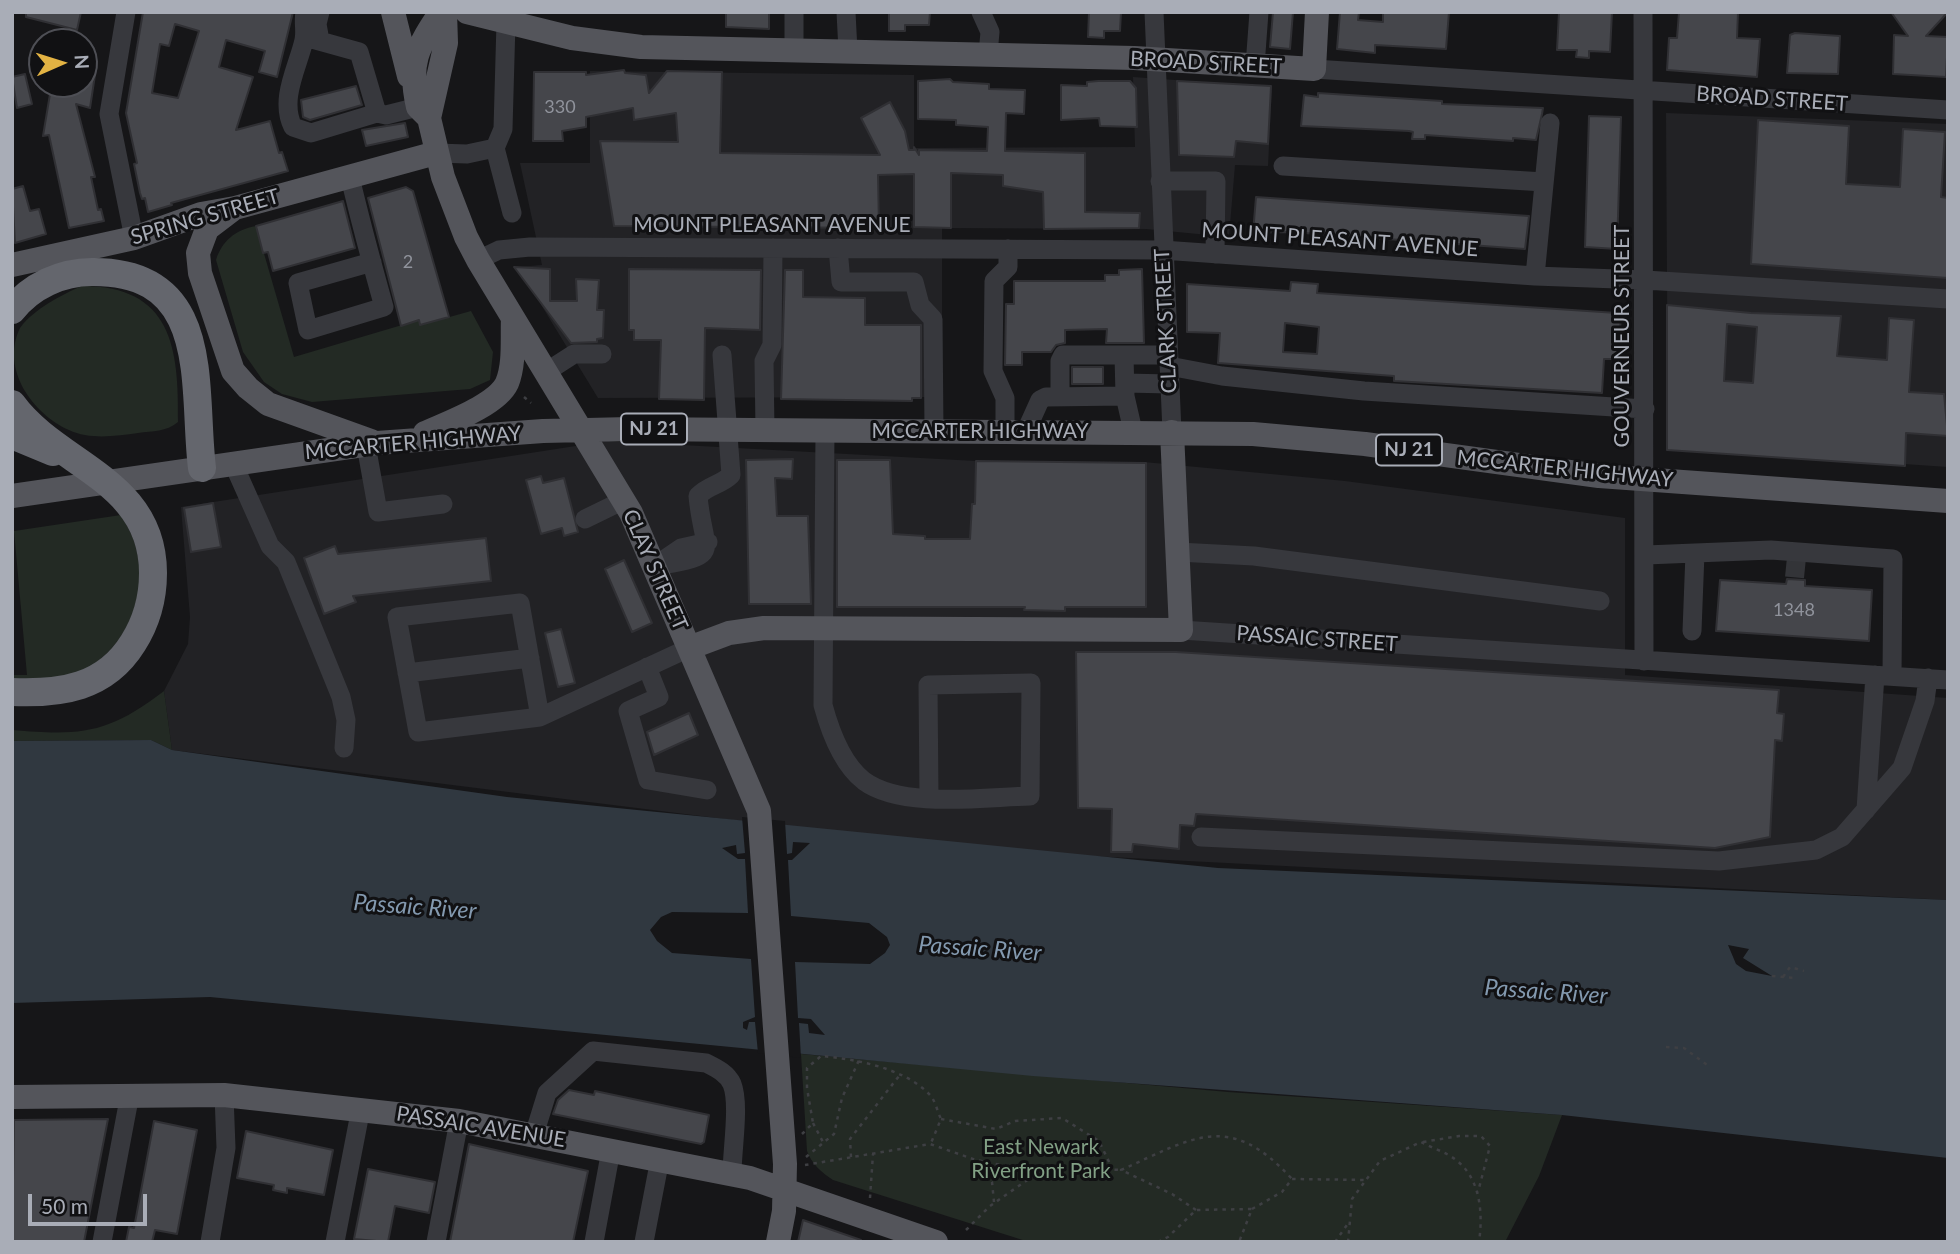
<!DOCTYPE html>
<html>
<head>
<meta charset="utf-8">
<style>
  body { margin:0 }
  #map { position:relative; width:1960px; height:1254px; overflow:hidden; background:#161618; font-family:Lato,sans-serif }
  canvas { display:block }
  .frame { position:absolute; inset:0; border:14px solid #a9adb7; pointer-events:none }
  .north { position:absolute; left:28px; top:28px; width:70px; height:70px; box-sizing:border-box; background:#111113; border:2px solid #4e4f55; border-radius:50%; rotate:87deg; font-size:19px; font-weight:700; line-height:28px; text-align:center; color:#a9adb7 }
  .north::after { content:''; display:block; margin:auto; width:24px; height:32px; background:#e3b343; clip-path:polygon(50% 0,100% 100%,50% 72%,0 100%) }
  .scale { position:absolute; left:28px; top:1194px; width:119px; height:32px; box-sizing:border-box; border:4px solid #a9adb7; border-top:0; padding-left:9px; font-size:21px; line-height:24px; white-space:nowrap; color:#a9adb7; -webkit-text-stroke:5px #111113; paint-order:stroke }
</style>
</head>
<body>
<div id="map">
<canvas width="1960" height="1254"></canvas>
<div class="frame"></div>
<div class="north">N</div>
<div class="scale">50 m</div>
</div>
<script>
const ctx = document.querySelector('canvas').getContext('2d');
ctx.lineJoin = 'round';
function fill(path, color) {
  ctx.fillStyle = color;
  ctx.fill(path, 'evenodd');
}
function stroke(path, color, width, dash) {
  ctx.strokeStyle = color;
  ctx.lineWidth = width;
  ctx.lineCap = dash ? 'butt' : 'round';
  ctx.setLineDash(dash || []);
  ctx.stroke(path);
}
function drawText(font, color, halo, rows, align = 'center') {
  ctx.font = font + ' Lato,sans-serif';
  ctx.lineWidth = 6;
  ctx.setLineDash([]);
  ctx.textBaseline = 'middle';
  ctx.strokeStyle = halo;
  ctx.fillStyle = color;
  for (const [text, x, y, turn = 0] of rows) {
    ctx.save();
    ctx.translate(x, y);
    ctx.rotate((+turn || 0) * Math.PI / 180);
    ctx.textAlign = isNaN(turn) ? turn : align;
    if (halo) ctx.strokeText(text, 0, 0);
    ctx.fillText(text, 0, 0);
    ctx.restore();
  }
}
fill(new Path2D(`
  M590 71 914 75V148L1135 147 1133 77 1272 87 1268 166 1235 165 1229 237 1146 229 942 228V397L598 398 518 267 542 265 520 163H590Z
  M1666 113 1948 124V467L1668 448Z
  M608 441 976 461 1144 462 1345 481 1625 518V675L1948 698V900L1071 855 765 824 172 750 164 691 188 644 190 617 181 507Z`), '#222225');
fill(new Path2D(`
  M256 226 294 357 419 320 421 325 471 311 493 352 490 380 470 389 312 402 282 394 264 382 243 352 216 260C222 241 235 230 256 226Z
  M82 286C172 286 179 348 178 422 166 432 153 431 138 433 116 436 90 440 69 430 33 414 0 369 20 328 34 309 61 295 82 286Z
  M121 515C126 524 132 534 135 544 150 593 127 649 81 672 62 681 33 681 12 684V675H27L14 531Z
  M164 691 172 750 151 740 12 741V730C81 736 108 734 164 691Z
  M801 1054 1228 1092 1562 1115 1539 1176 1505 1242H1029L833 1180C821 1172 812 1164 807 1151Z`), '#232a24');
fill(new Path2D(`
  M151 740 172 750 507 797 1218 868 1948 900V1158L1562 1115 1033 1076 210 997 12 1003V741Z`), '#303840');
fill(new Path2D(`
  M742 817 785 821 787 854 792 853 793 842 810 843 792 860H788L791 916 869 923 887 937 890 945 885 953 870 964 795 962 798 1018 811 1019 825 1035 809 1033 808 1024 799 1023 801 1058 758 1053 755 1022H749L747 1030 743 1028V1022L755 1017 751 959 672 953 657 941 650 930 661 917 672 912 748 913 745 859H738L722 848 736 845 737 854 745 853Z
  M1728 945 1749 949 1743 958 1772 976 1746 971 1736 964Z`), '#161618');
const building = new Path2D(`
  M26 12H81L77 30 26 17Z
  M143 12H293L277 77 259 72 265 51 226 40 219 67 253 77 236 130 270 121 279 153 282 152 288 171 171 203 172 205 148 212 145 198 142 199 140 193 134 164 137 163 126 113ZM175 24 199 31 178 98 152 93 160 44 169 46Z
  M726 12H769V29L726 27Z
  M889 12H930L929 25H905V31H889Z
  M1089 12H1121L1120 31H1104V38L1088 37Z
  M1273 12H1293L1290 49 1270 47Z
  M1340 12H1359L1358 20 1383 22V12H1449L1446 49 1375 45V53L1337 49Z
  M1559 12H1612L1610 52 1589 51V58L1576 57 1577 50H1557Z
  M1679 12H1738L1737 38 1760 39 1757 77 1667 70 1669 38H1677Z
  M1891 12H1948L1926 36 1948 37 1946 77 1893 74 1894 35 1908 36Z
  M1795 33 1840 36 1838 74 1787 73 1790 35Z
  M84 60 97 62 90 108 76 104 95 177H91L98 210 101 209 104 221 69 228 49 135 43 136 51 88 59 89V84H84Z
  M624 70 625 73 646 75 649 93 667 71 722 72 720 153 880 155 861 118 890 102 905 131 909 150H914V147L919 155V150L987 151 988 127 956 125V120L918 119V81L950 79 953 82 989 84V89L1025 90 1024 114 1006 113 1005 151 1085 153V212L1140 213 1139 228 1044 229 1043 192 1003 186V175L951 173V228L914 227V174L878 175 879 228 614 226 600 141 678 142 676 113 634 120 633 108 586 117V127L562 131 563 141H533L534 72H586V75Z
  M25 74 32 104 17 108 12 77Z
  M1098 81H1130L1136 88 1137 127 1100 126 1099 118 1061 120V85L1087 86V82Z
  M1177 81 1271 86 1268 144 1236 141 1234 157 1179 155Z
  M356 86 362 105 310 120 303 117 301 100Z
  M1318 93 1442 101V104L1543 108 1542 114 1536 140 1513 138V141L1425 135V139H1412L1413 132 1409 131 1301 126 1304 95 1318 97Z
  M1589 116 1621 117 1617 249 1585 247Z
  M1758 120 1849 126 1846 184 1900 187 1903 129 1945 132 1941 197 1948 198V278L1751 264Z
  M405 123 408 137 366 146 362 130Z
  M23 186 30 211 39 209 46 234 15 243 12 189Z
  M406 187 413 191 449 317 420 325 419 320 401 326 368 198Z
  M1256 197 1529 216 1525 249 1290 232 1253 233Z
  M343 201 355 248 273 271 268 252 263 253 256 226Z
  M514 267 550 269V301H577L576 279 599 280 597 310H604L603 338 597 339V342L571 343Z
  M629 269 761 270 760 330 705 328 704 400 659 399 661 340H634V330H629Z
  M1142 269 1144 343H1106L1107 329 1065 330V343L1056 345 1051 352H1022V365H1005L1006 304H1014V281H1105V275H1119V270Z
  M785 270H803V297L865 298V325H921V398H912V401L781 399Z
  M1291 282 1318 284 1317 293 1617 313 1621 316 1618 359H1604L1602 393 1394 381V376L1218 363 1220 333 1187 332V284L1290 291ZM1285 323 1319 327 1317 354 1283 352Z
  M1667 305 1751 313 1841 316 1837 356 1887 360 1889 318 1914 320 1909 392 1944 394 1948 436 1906 433 1905 466 1667 450ZM1727 324 1757 327 1753 383 1724 381Z
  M1072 367H1103V384H1072Z
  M793 459 792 479 775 478 777 516H808L811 604H749L746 460Z
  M837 460H890L893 534 925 536V539H970L972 504H975L976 461 1146 463V607H1065V611L1024 610 1025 607H837Z
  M541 476 543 483 564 478 578 532 564 536 562 528 541 534 526 480Z
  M213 503 221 547 191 552 184 508Z
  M486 538 491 581 353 596 356 602 324 614 304 558 335 546 338 554Z
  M624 560 652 623 632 632 605 569Z
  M1787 579 1805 580V586L1872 590 1869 641 1716 631 1720 580 1786 584Z
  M561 629 575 683 558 687 545 633Z
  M1076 652H1176L1779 690 1777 713 1784 714 1782 741 1775 740 1770 837 1715 848 1196 814 1194 826 1180 825 1179 849 1133 844 1132 852H1111L1112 809 1078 808Z
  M689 713 698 735 654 755 647 732Z
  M569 1090 594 1095 595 1091 709 1115 704 1142 701 1144 553 1114 558 1100Z
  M108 1119 84 1242H12L14 1120Z
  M154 1121 197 1130 177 1234 155 1230 152 1242H126L129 1227 134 1228Z
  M246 1131 333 1150 324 1195 287 1188V1193L273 1190 274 1185 237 1178Z
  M469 1144 588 1171 573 1242H450Z
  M368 1169 435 1182 429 1213 395 1206 388 1242 354 1239Z
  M803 1220 861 1240V1242H798Z`);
fill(building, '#45464b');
stroke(building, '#303034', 2);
stroke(new Path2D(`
  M1786 567 1806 569`), '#333438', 19, [19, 10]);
stroke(new Path2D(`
  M524 397 531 403
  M1772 976 1796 978
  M1783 977 1790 967 1804 971
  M1666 1047 1684 1048 1710 1067
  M941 1119 996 1129 1015 1121 1062 1118 1099 1141 1112 1168
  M813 1123 824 1144
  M802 1134 813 1123 807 1088V1068L821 1056C855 1059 904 1068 929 1094 935 1099 937 1111 941 1119L931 1143
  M1423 1142 1459 1136H1481L1490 1146 1478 1192
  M806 1157 834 1134 842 1098 859 1060
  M851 1157 850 1139 899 1076
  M977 1161 992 1182 994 1202
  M805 1165 930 1144 976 1160 1001 1165 1121 1170
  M870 1198 873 1154
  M1252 1209 1282 1192 1292 1179 1366 1180
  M1196 1210 1172 1194 1121 1170C1193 1138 1229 1110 1292 1179
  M966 1230 990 1206 1043 1169
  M1158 1242 1168 1237 1196 1210 1252 1209 1239 1242
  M1335 1242 1349 1222
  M1348 1242 1352 1199 1380 1161 1421 1142C1432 1148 1446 1152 1456 1160 1481 1179 1483 1214 1479 1242`), '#3e3f43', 2.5, [3.5, 5]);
stroke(new Path2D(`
  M126 12 109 114 134 238
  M305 12C303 22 306 31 304 40 298 67 279 99 293 127L311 133 377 113 386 115 418 107
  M320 12 317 24 320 41
  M794 12V51
  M846 12 848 51
  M981 12 990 32 988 54
  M1154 12 1172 432
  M1643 12 1644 661
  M506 22 503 129 495 148 512 213
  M305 37 359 52 377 113
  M1255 66 1259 12
  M1314 69 1948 110
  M436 153 467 154 495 148
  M1283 166 1544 182
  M350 177C360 220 372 264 384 307L308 330 298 283 372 262
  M1160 181H1216L1215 254
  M838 248 841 282H914L920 305 933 319 934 431
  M478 260 499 250 530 247 1162 250 1535 276 1645 280 1948 299
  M1535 276 1550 123
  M1124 355 1125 396 1133 431
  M1169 366 1222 376 1364 391 1645 409
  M546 372 574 354H602
  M1125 383 1170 384
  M1060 397V361L1063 355H1168
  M765 430 764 361 772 345 773 248
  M825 430 823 705C830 731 842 764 864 781 902 809 984 797 1030 796L1031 683 928 685 929 798
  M1005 431V398L993 371 994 281 1008 267V249
  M1026 431 1040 400 1046 397 1125 396
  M366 445 378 512 443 504
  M233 463 270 546 286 562 341 697 346 720 344 748
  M585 519 624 500
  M1178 552 1254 556 1600 601
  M1646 555 1695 553
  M659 563 681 548 708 542
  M655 566C726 555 703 554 698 496 708 485 721 485 731 475L722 355
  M520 603 540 717 418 732 397 617Z
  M1181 630 1948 680
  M1692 631 1695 553 1771 550 1893 559 1892 676
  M647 667 659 697 628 711 648 780 707 790
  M407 673 530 658
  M540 717 689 648
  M1866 810 1875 675
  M1201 837 1719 861 1816 850 1842 837 1902 768 1925 701 1928 678
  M534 1135 547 1093 593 1051 706 1063C716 1068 727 1073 732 1084 740 1104 732 1150 732 1174
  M102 1242 130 1094
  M210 1242 226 1148 224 1095
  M335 1242 361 1108
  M436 1242 459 1121
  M594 1242 611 1150
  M644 1242 660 1159`), '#37383d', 19);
stroke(new Path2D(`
  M393 12 409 76
  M445 12 446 43 429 118 443 177 466 237 478 260 631 513 759 811 785 1164 784 1211 778 1242
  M467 12 572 38 641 47 1134 58 1314 69 1317 12
  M429 118 418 107C408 64 417 47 441 12
  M232 210 207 229 198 253 200 273 233 371 248 388 268 404 371 441
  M12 265 134 238 201 214 235 208 436 153
  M425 433C447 423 497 405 507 383 515 364 512 337 513 318
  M12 496 377 443 543 431 630 429 1253 434 1365 444 1599 476 1948 501
  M689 648 729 633 764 628 1181 630 1172 432
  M12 1097 224 1095 459 1121 750 1178 936 1242`), '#54555b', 24);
stroke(new Path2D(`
  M12 310C31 286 61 272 92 272 214 271 192 387 202 468
  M12 404C57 466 153 479 153 573 153 599 147 621 133 643 105 688 61 694 12 692
  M12 435 53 452`), '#64666d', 28);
drawText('18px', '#90939c', null, [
  ["330",560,107],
  ["2",408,262],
  ["1348",1794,610]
]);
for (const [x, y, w] of [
  [654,429,66],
  [1409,450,66]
]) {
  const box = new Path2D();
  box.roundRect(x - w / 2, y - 15.5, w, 31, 5);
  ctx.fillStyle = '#111113';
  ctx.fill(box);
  stroke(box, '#a9adb7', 2);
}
drawText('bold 19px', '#a9adb7', null, [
  ["NJ 21",654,429],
  ["NJ 21",1409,450]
]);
drawText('21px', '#a9adb7', '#111113', [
  ["BROAD STREET",1206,63,3],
  ["BROAD STREET",1772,99,4],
  ["SPRING STREET",205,217,-16],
  ["MOUNT PLEASANT AVENUE",772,225],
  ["MOUNT PLEASANT AVENUE",1340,240,4],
  ["CLARK STREET",1166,321,-93],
  ["GOUVERNEUR STREET",1622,336,-90],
  ["MCCARTER HIGHWAY",980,431],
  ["MCCARTER HIGHWAY",413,443,-5],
  ["MCCARTER HIGHWAY",1565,469,6],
  ["CLAY STREET",655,570,66],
  ["PASSAIC STREET",1317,639,4],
  ["PASSAIC AVENUE",481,1127,9]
]);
drawText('21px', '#82a085', '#111113', [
  ["East Newark",1041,1147],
  ["Riverfront Park",1041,1171]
]);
drawText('italic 23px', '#8399af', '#111113', [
  ["Passaic River",415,907,4],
  ["Passaic River",980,949,4],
  ["Passaic River",1546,992,4]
]);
</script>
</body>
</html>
